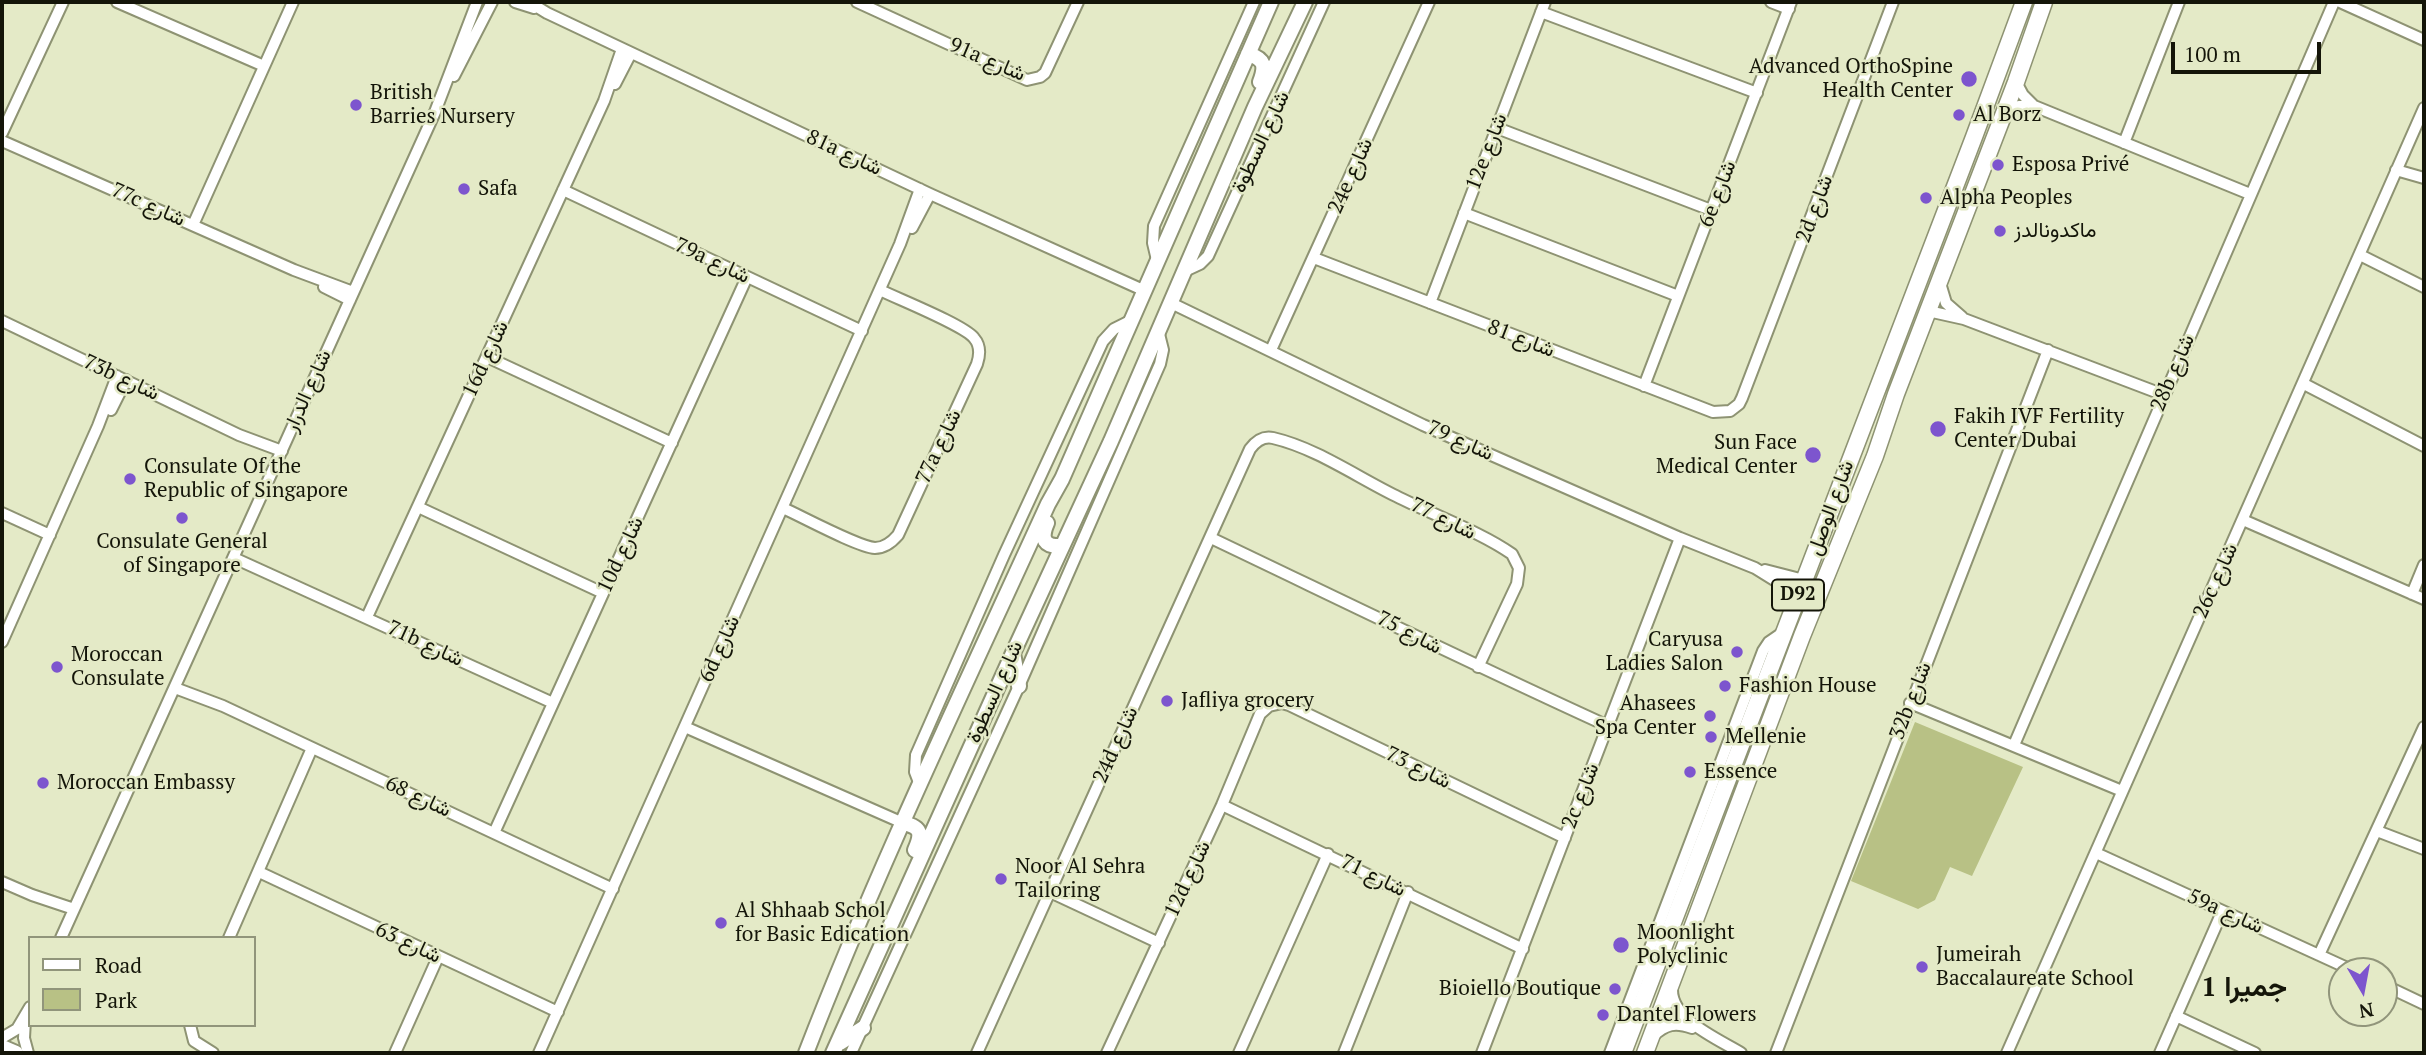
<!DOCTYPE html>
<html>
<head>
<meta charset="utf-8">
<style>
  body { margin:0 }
  #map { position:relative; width:2426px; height:1055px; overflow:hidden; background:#e4eac7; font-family:"PT Serif",serif }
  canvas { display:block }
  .frame { position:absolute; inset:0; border:4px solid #141509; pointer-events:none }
  .legend { position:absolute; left:28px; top:936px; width:228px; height:91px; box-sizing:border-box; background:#e4eac7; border:2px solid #91957b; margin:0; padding:9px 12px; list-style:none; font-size:21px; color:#141509 }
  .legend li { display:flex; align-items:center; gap:14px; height:35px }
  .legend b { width:35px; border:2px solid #91957b }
  .north { position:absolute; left:2328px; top:957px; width:70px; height:70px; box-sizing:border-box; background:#e4eac7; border:2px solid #91957b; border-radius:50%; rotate:170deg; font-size:19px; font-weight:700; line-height:28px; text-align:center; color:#141509 }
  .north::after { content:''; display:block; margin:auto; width:24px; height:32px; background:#7d55ce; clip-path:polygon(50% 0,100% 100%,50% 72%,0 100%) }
  .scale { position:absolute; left:2171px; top:42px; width:150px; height:32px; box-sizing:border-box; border:4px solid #141509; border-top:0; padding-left:9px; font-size:21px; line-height:24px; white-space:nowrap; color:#141509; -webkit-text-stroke:5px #e4eac7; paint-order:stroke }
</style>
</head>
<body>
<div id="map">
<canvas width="2426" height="1055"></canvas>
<div class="frame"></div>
<ul class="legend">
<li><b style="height:9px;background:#fff"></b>Road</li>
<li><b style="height:19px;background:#b8c185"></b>Park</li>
</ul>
<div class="north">N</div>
<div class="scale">100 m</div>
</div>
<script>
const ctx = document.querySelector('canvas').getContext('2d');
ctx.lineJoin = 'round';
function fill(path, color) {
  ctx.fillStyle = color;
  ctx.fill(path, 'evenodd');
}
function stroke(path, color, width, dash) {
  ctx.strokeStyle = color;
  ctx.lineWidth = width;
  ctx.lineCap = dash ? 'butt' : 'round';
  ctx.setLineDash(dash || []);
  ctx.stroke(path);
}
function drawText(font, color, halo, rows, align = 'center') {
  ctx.font = font + ' "PT Serif",Vazirmatn,serif';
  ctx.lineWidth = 5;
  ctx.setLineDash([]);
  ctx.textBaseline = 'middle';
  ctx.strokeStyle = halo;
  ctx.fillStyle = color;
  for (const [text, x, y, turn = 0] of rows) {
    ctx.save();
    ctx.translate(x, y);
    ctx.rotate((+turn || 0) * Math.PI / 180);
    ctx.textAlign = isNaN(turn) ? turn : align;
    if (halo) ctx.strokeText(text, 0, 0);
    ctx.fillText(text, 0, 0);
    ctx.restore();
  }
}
fill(new Path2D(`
  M1915 722 2023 767 1972 876 1950 867 1935 900 1918 909 1851 881Z`), '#b8c185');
const street = new Path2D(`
  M117 2 264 66
  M515 2 534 8
  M529 2 547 13 930 194 1143 290
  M857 2 1027 80 1040 77 1045 73 1078 2
  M1771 2 1789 9
  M2340 2 2424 40
  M1541 12 1757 93
  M454 76 492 2
  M2016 82 2023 95 2034 106 2250 194
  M615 84 631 53
  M2005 111 2019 106H2034
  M1497 128 1711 210
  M2 133 63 2
  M2 141 294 270 353 292
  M2124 143 2179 2
  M2396 170 2424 178
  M563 190 862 331
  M1464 213 1678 296
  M193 225 293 2
  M912 228 930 194
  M2360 255 2424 287
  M1314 258 1713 412 1730 411 1739 404 1742 398 1893 2
  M1157 260 1153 243 1154 226 1254 2
  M1185 271 1200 264 1208 256 1324 2
  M1940 283 1946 303 1962 317
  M324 287 350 300
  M1171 303 1423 425 1680 538 1755 568 1784 586 1792 609
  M1430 303 1545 2
  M1928 311 1964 319 2164 395
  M2 321 239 435 282 451
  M1271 350 1429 2
  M487 357 672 443
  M2304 384 2424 446
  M1644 386 1791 2
  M111 410 126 380
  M418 507 603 593
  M783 508C801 516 858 547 875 548 885 548 892 542 898 535L977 364C980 355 981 346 974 338 964 325 898 299 880 290
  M2 513 50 535
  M2243 520 2424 599
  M1211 538C1343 601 1474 665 1608 726
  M234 558 553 703
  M1765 570 1804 580
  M2412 594 2424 565
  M367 617 604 101 622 49
  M2 642 98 426 117 376
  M175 688 223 706 613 889
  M1910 703 2122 791
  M685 727 903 823
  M2014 745 2334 2
  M920 785 915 772 916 755 1004 555 1103 341 1114 329 1130 321
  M1222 805 1523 949
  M2377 831 2424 849
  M494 833 747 277
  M2096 853 2354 971
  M259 872 558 1012
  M2 882 32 895 74 909
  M1050 892 1159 943
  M61 938 435 112 477 2
  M229 938 312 748
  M2319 955 2424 727
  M2384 985 2424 1004
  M1672 990C1672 1020 1718 1039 1741 1053
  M2176 1016 2255 1053
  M25 1020 24 1038 28 1053
  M190 1025 194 1041 213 1053
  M1653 1036C1666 1024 1675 1022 1692 1028
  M2 1038 17 1029 30 1007
  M395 1053 438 957
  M539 1053 900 244 920 189
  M851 1053 1019 686 1160 364 1163 350 1158 330
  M977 1053 1250 449C1256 441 1264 436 1273 438 1316 448 1357 477 1396 496 1431 514 1481 532 1512 554L1519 568 1517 584 1478 667
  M1107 1053 1222 805 1260 714 1269 706 1282 703 1289 705 1565 838
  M1239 1053 1328 854
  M1344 1053 1408 892
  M1482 1053 1680 538
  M1610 1053 1763 651 1769 642 1785 631
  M1776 1053 2048 350
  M2007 1053 2424 108
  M2160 1053 2222 912`);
const secondary = new Path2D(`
  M1248 54C1265 59 1266 66 1260 82
  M1047 523C1040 539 1044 547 1062 546
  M1013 653 1019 686
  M903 823C922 827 922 834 915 850
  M840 1043 863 1028
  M2 1047 16 1053
  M806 1053C878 867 965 686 1048 504L1062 479 1271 2
  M833 1053 1013 653 1111 441 1255 107 1305 2`);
const primary = new Path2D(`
  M1623 1053 1974 137 2024 2
  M1645 1053 1802 636 1875 456 1896 394 2016 82 2044 2`);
stroke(street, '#8e9373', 14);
stroke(secondary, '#8e9373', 18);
stroke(primary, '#8e9373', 19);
stroke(street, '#fff', 10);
stroke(secondary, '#fff', 14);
stroke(primary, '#fff', 16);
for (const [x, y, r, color] of [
  [1969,79,9,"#7d55ce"],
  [356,105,7,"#7d55ce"],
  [1959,115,7,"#7d55ce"],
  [1998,165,7,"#7d55ce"],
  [464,189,7,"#7d55ce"],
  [1926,198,7,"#7d55ce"],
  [2000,231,7,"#7d55ce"],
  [1938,429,9,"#7d55ce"],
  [1813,455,9,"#7d55ce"],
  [130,479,7,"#7d55ce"],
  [182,518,7,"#7d55ce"],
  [1737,652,7,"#7d55ce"],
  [57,667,7,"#7d55ce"],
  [1725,686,7,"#7d55ce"],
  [1167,701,7,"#7d55ce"],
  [1710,716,7,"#7d55ce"],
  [1711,737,7,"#7d55ce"],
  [1690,772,7,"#7d55ce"],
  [43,783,7,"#7d55ce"],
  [1001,879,7,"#7d55ce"],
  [721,923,7,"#7d55ce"],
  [1621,945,9,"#7d55ce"],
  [1922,967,7,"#7d55ce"],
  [1615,989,7,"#7d55ce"],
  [1603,1015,7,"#7d55ce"]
]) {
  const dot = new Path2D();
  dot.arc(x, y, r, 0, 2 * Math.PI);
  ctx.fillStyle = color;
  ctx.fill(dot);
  stroke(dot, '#e4eac7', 2.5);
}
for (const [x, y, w] of [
  [1798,595,52]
]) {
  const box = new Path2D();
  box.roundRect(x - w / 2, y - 15.5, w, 31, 5);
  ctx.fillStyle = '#e4eac7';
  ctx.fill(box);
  stroke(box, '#141509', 2);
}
drawText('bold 19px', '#141509', null, [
  ["D92",1798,595]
]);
drawText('21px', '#141509', '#e4eac7', [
  ["91a شارع",987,60,23],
  ["شارع السطوة",1261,142,-65],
  ["12e شارع",1487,152,-69],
  ["81a شارع",844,153,25],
  ["24e شارع",1351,176,-66],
  ["6e شارع",1718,194,-69],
  ["77c شارع",148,205,24],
  ["2d شارع",1815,209,-70],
  ["79a شارع",712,261,25],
  ["شارع 81",1521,339,21],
  ["16d شارع",486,359,-65],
  ["28b شارع",2173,373,-67],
  ["73b شارع",121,378,25],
  ["شارع الدرار",308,391,-66],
  ["شارع 79",1460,441,24],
  ["77a شارع",939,447,-65],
  ["شارع الوصل",1831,508,-70],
  ["شارع 77",1443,519,26],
  ["10d شارع",621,555,-65],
  ["26c شارع",2216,581,-66],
  ["شارع 75",1409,633,27],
  ["71b شارع",425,644,25],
  ["6d شارع",720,649,-66],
  ["شارع السطوة",995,692,-66],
  ["32b شارع",1911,701,-69],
  ["24d شارع",1116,745,-66],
  ["شارع 73",1418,768,26],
  ["2c شارع",1581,796,-69],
  ["شارع 68",418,797,25],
  ["شارع 71",1373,876,26],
  ["12d شارع",1188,879,-65],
  ["59a شارع",2225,912,24],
  ["شارع 63",408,943,25]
]);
drawText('21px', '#141509', '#e4eac7', [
  ["Advanced OrthoSpine",1953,67,"right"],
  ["Health Center",1953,91,"right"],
  ["British",370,93],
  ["Barries Nursery",370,117],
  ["Al Borz",1973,115],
  ["Esposa Privé",2012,165],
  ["Safa",478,189],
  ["Alpha Peoples",1940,198],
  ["ماكدونالدز",2014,231],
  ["Fakih IVF Fertility",1954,417],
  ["Center Dubai",1954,441],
  ["Sun Face",1797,443,"right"],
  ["Medical Center",1797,467,"right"],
  ["Consulate Of the",144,467],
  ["Republic of Singapore",144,491],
  ["Consulate General",182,542,"center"],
  ["of Singapore",182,566,"center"],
  ["Caryusa",1723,640,"right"],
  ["Ladies Salon",1723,664,"right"],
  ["Moroccan",71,655],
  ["Consulate",71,679],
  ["Fashion House",1739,686],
  ["Jafliya grocery",1181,701],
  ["Ahasees",1696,704,"right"],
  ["Spa Center",1696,728,"right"],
  ["Mellenie",1725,737],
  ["Essence",1704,772],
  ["Moroccan Embassy",57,783],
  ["Noor Al Sehra",1015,867],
  ["Tailoring",1015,891],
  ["Al Shhaab Schol",735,911],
  ["for Basic Edication",735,935],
  ["Moonlight",1637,933],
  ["Polyclinic",1637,957],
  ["Jumeirah",1936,955],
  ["Baccalaureate School",1936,979],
  ["Bioiello Boutique",1601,989,"right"],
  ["Dantel Flowers",1617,1015]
], 'left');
drawText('bold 28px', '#141509', '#e4eac7', [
  ["جميرا 1",2244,988]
]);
</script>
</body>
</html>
